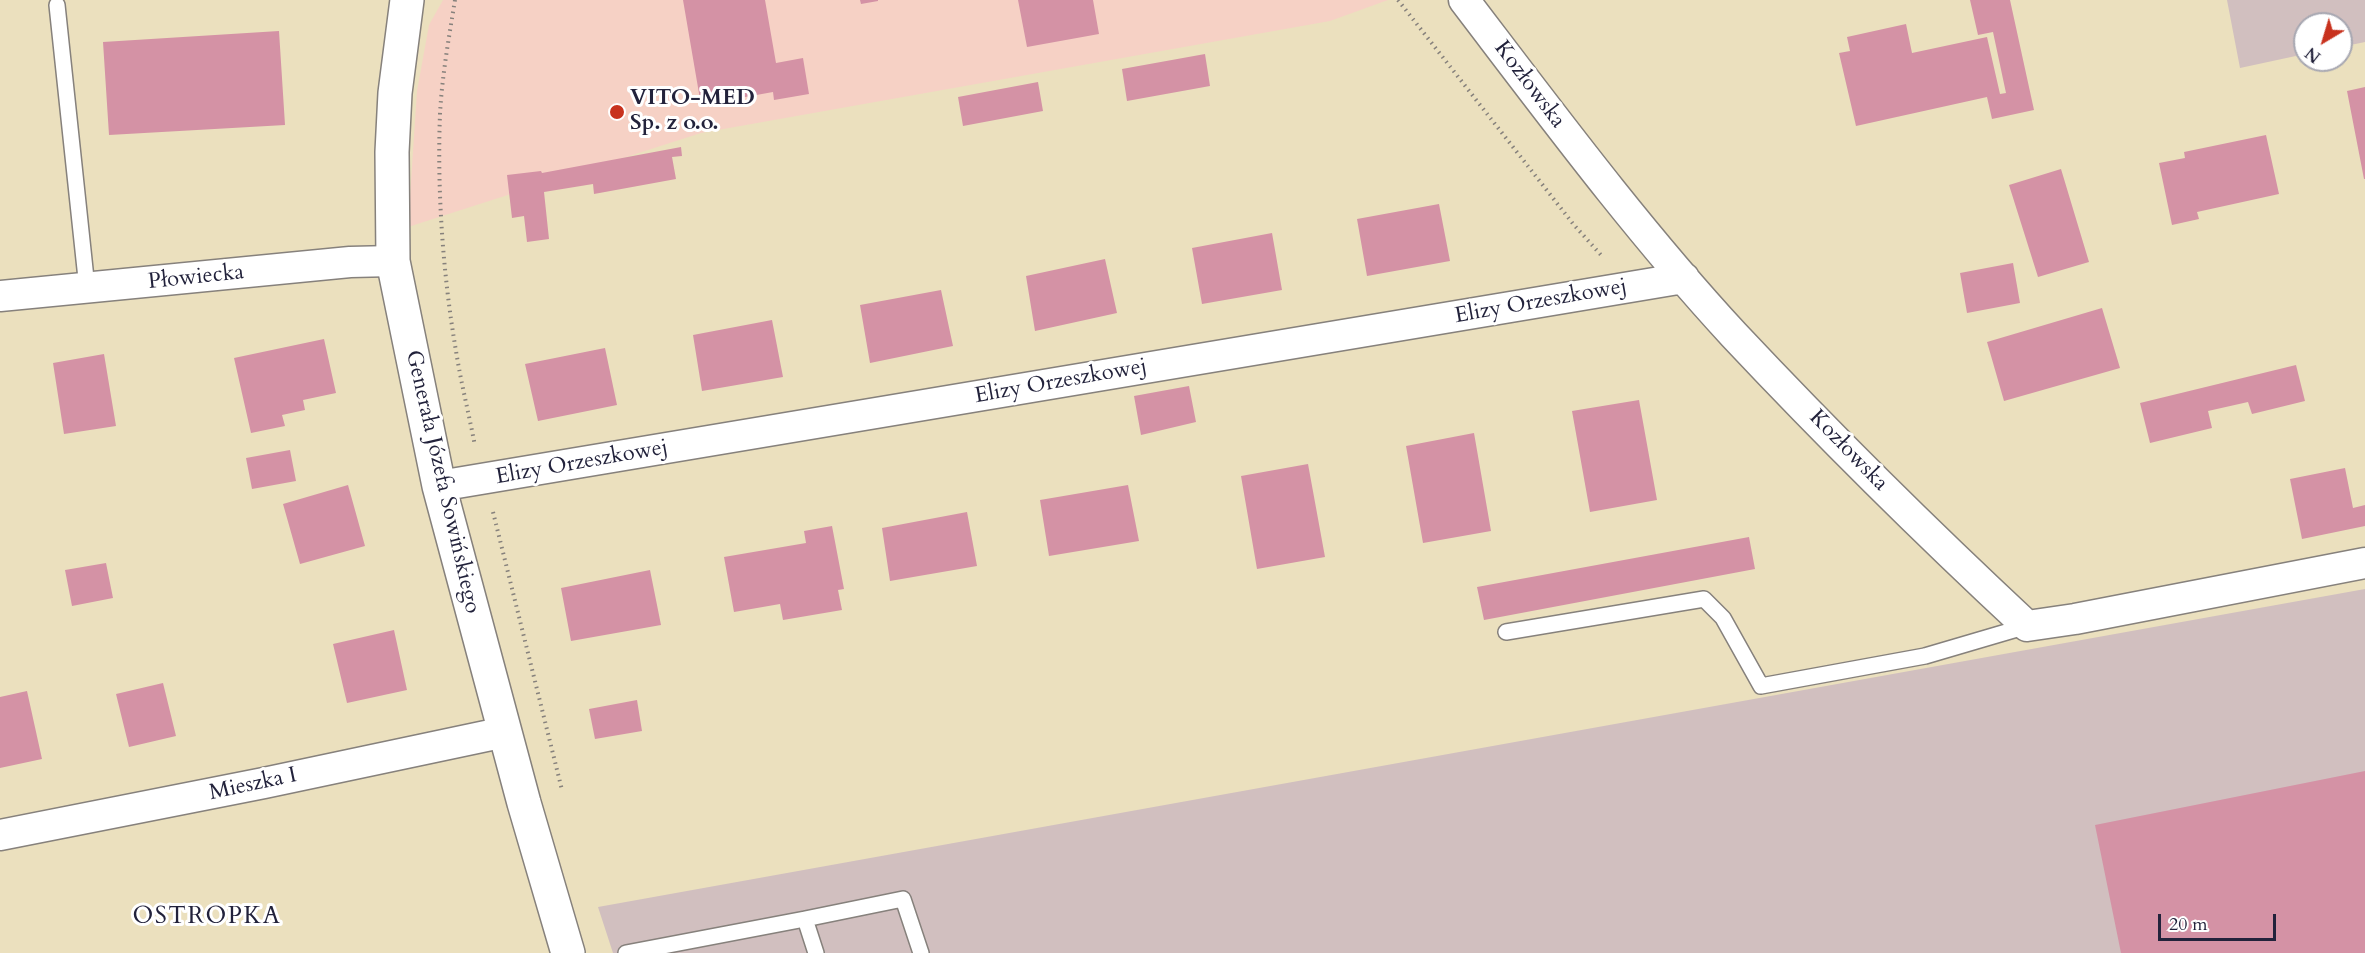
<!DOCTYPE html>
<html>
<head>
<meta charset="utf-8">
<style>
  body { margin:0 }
  #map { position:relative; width:2365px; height:953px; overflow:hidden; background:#ebe0be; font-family:Cardo,serif }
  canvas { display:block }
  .north { position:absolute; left:2293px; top:12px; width:60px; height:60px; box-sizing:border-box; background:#fff; border:2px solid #a7a7b1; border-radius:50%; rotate:218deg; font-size:16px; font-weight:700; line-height:24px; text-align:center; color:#22223b }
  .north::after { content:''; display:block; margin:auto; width:21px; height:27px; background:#c8321e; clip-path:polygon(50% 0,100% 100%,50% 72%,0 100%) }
  .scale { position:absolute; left:2158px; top:914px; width:118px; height:27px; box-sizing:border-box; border:3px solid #22223b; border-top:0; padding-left:8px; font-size:18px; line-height:21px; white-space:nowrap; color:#22223b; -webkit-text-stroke:4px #fff; paint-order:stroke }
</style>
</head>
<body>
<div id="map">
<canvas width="2365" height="953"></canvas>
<div class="north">N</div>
<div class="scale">20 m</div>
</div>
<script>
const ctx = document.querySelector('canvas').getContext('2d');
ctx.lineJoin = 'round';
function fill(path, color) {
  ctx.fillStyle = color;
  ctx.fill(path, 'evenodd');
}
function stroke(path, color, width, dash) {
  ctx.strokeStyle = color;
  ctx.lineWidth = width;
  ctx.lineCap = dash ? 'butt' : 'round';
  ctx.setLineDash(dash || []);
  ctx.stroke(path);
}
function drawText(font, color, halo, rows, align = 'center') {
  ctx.font = font + ' Cardo,serif';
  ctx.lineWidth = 6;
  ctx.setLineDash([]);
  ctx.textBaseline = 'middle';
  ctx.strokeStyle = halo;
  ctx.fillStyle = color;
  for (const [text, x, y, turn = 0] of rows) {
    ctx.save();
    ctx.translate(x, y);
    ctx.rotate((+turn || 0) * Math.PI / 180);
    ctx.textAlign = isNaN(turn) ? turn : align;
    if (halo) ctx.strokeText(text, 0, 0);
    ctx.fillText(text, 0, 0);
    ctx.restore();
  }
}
fill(new Path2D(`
  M443 0H1388L1330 21 701 133 408 227 417 91 429 25Z`), '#f6d1c5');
fill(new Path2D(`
  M2227 0H2365V42L2341 47V24H2305V54L2240 68Z
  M2365 589V953H613L598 907Z`), '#d1bfbf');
fill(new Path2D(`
  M683 0H765L776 63 803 58 809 94 774 100 773 92 701 105Z
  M860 0H878V1L861 4Z
  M1018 0H1093L1099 34 1027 47Z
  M1970 0H2010L2034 110 1992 119 1987 97 1856 126 1839 53 1850 51 1847 37 1906 24 1912 53 1987 37 2000 94 2006 93 1993 32 1978 35Z
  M279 31 285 125 109 135 103 42Z
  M1205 54 1210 86 1127 101 1122 69Z
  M1038 82 1043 111 963 126 958 97Z
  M2365 87V179H2364L2347 91Z
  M2266 135 2279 194 2197 212 2199 219 2172 225 2159 163 2185 158 2184 152Z
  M681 147 682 156 672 157 676 179 594 194 593 184 544 192 549 239 527 242 524 216 512 218 507 175 541 171 542 173Z
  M2061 169 2089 262 2038 277 2009 185Z
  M1439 204 1450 261 1367 276 1357 219Z
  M1272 233 1282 290 1202 304 1192 248Z
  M1105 259 1117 313 1035 331 1026 276Z
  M2013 263 2020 303 1967 313 1960 273Z
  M941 290 953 346 870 363 860 305Z
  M2102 308 2120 368 2004 401 1987 342Z
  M772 320 783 377 702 391 693 335Z
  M324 339 336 393 303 400 305 410 282 415 285 426 251 433 234 358Z
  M605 348 617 405 538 421 525 364Z
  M104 354 116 426 64 434 53 363Z
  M2296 365 2305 401 2252 414 2248 402 2208 411 2212 428 2150 443 2140 403Z
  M1189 386 1196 422 1141 435 1134 396Z
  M1639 400 1657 500 1590 512 1572 411Z
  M1474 433 1491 531 1423 543 1406 446Z
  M290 450 296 481 252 489 246 458Z
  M1308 464 1325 557 1257 569 1241 476Z
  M2345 468 2353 508 2365 505V526L2302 539 2290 479Z
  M348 485 365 546 300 564 283 504Z
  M1128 485 1139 541 1049 556 1040 500Z
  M967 512 977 566 890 581 882 528Z
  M832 526 844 589 838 590 842 610 783 620 780 604 734 612 724 557 806 543 804 531Z
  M1749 537 1755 569 1484 620 1477 587Z
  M106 563 113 598 72 606 65 570Z
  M650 570 661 625 571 641 561 588Z
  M394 630 407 690 347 703 333 644Z
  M163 683 176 736 129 747 116 694Z
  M27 691 42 759 0 768V697Z
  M637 700 642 731 595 739 589 709Z
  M2365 771V953H2121L2095 825Z`), '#d492a5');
const lane = new Path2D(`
  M57 5 87 288
  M1506 632 1704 599 1723 618 1761 686 1925 656 2027 626
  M805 919 903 899 921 953
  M626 953 805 919 816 953`);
const street = new Path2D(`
  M1464 0C1551 114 1637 230 1734 335 1828 435 1926 532 2027 626L2075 619 2365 563
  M0 296 350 262 393 261
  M439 486 1684 278
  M0 835 264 783 505 732`);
const secondary = new Path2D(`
  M407 0 395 93 392 152 393 261 439 486 524 803 568 953`);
stroke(lane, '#86817c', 18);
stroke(street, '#86817c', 33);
stroke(secondary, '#86817c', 36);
stroke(new Path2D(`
  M455 0C449 37 442 76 440 114 437 191 443 275 456 351 461 383 469 414 475 446
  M1398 0 1574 225 1601 255
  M493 512 562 790`), '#86817c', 4, [1.5, 4.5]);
stroke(lane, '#fff', 15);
stroke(street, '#fff', 30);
stroke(secondary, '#fff', 33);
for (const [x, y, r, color] of [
  [617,112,8,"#c8321e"]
]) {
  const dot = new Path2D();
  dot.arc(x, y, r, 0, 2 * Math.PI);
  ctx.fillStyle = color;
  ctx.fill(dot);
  stroke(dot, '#fff', 2);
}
drawText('22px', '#22223b', '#fff', [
  ["Kozłowska",1529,85,53],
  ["Płowiecka",196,278,-6],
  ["Elizy Orzeszkowej",1541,302,-10],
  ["Elizy Orzeszkowej",1061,382,-10],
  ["Kozłowska",1848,451,46],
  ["Elizy Orzeszkowej",582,463,-10],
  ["Generała Józefa Sowińskiego",442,482,77],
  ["Mieszka I",253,785,-12]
]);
drawText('bold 22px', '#22223b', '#fff', [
  ["VITO-MED",630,99],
  ["Sp. z o.o.",630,124]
], 'left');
ctx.letterSpacing = '1.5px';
drawText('24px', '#22223b', '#fff', [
  ["OSTROPKA",207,917]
]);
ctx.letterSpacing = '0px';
</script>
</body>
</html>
